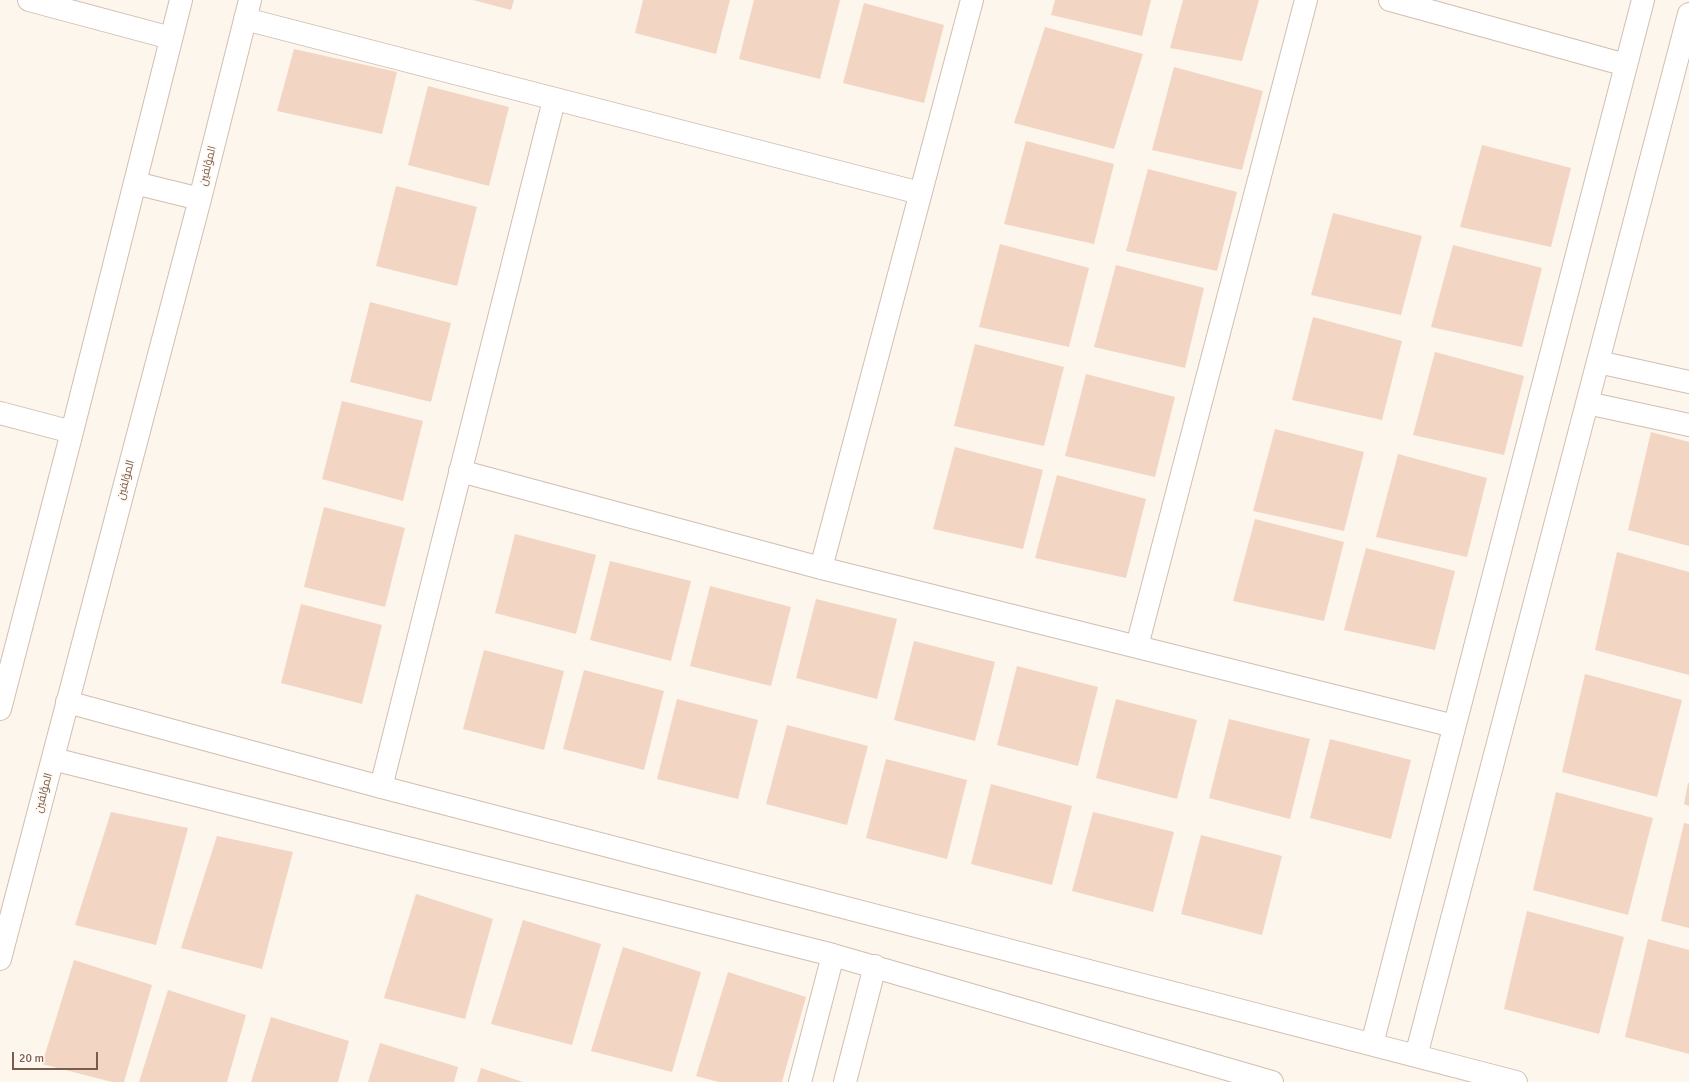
<!DOCTYPE html>
<html>
<head>
<meta charset="utf-8">
<style>
  body { margin:0 }
  #map { position:relative; width:1689px; height:1082px; overflow:hidden; background:#fdf6ec; font-family:Signika,sans-serif }
  canvas { display:block }
  .scale { position:absolute; left:12px; top:1052px; width:86px; height:18px; box-sizing:border-box; border:2px solid #7a5c4d; border-top:0; padding-left:5px; font-size:12px; line-height:14px; white-space:nowrap; color:#7a5c4d; -webkit-text-stroke:3px #fffaf3; paint-order:stroke }
</style>
</head>
<body>
<div id="map">
<canvas width="1689" height="1082"></canvas>
<div class="scale">20 m</div>
</div>
<script>
const ctx = document.querySelector('canvas').getContext('2d');
ctx.lineJoin = 'round';
function fill(path, color) {
  ctx.fillStyle = color;
  ctx.fill(path, 'evenodd');
}
function stroke(path, color, width, dash) {
  ctx.strokeStyle = color;
  ctx.lineWidth = width;
  ctx.lineCap = dash ? 'butt' : 'round';
  ctx.setLineDash(dash || []);
  ctx.stroke(path);
}
function drawText(font, color, halo, rows, align = 'center') {
  ctx.font = font + ' Signika,Cairo,sans-serif';
  ctx.lineWidth = 4;
  ctx.setLineDash([]);
  ctx.textBaseline = 'middle';
  ctx.strokeStyle = halo;
  ctx.fillStyle = color;
  for (const [text, x, y, turn = 0] of rows) {
    ctx.save();
    ctx.translate(x, y);
    ctx.rotate((+turn || 0) * Math.PI / 180);
    ctx.textAlign = isNaN(turn) ? turn : align;
    if (halo) ctx.strokeText(text, 0, 0);
    ctx.fillText(text, 0, 0);
    ctx.restore();
  }
}
fill(new Path2D(`
  M473 0H514L511 10Z
  M643 0H730L716 54 635 33Z
  M754 0H840L820 79 739 59Z
  M1055 0H1151L1142 36 1051 15Z
  M1183 0H1259L1242 61 1170 48Z
  M864 3 944 25 924 103 843 83Z
  M1045 27 1143 54 1114 149 1014 123Z
  M294 49 397 72 382 134 277 111Z
  M1174 67 1263 91 1242 170 1152 150Z
  M428 86 509 107 489 186 408 165Z
  M1026 141 1114 164 1094 244 1004 224Z
  M1482 145 1571 168 1551 247 1460 227Z
  M1148 169 1237 192 1217 271 1126 251Z
  M396 186 477 207 457 286 376 266Z
  M1333 213 1422 236 1401 315 1311 295Z
  M1000 244 1089 268 1069 347 979 327Z
  M1453 245 1542 268 1522 347 1431 327Z
  M1116 265 1204 288 1185 368 1094 347Z
  M370 302 451 323 431 402 350 382Z
  M1313 317 1402 341 1382 420 1292 400Z
  M975 344 1064 367 1044 446 954 426Z
  M1435 352 1524 376 1504 455 1413 435Z
  M1086 374 1175 397 1155 477 1065 456Z
  M342 401 423 421 403 501 322 479Z
  M1275 429 1364 452 1344 531 1253 511Z
  M1651 432 1689 442V546L1628 530Z
  M955 447 1043 470 1023 549 933 529Z
  M1398 454 1487 478 1467 557 1376 537Z
  M1057 475 1146 499 1126 578 1035 558Z
  M324 507 405 528 385 607 304 587Z
  M1255 519 1344 542 1324 621 1233 601Z
  M515 534 596 555 576 634 495 613Z
  M1366 548 1455 571 1435 650 1344 630Z
  M1617 552 1689 572V675L1595 650Z
  M610 561 691 581 671 661 590 640Z
  M710 586 791 607 771 686 690 666Z
  M816 599 897 619 877 699 796 678Z
  M301 604 382 625 362 704 281 683Z
  M914 641 995 662 975 741 894 720Z
  M484 650 564 671 544 750 463 729Z
  M1017 666 1098 687 1078 766 997 745Z
  M584 670 664 691 644 770 563 749Z
  M1585 674 1682 700 1657 797 1562 772Z
  M677 699 758 720 738 799 657 779Z
  M1116 699 1197 720 1177 799 1096 778Z
  M1229 719 1310 739 1290 819 1209 798Z
  M787 725 868 746 847 825 766 804Z
  M1330 739 1411 760 1391 839 1310 818Z
  M886 759 967 780 947 859 866 838Z
  M1688 783H1689V806L1684 804Z
  M991 784 1072 806 1052 885 971 864Z
  M1556 792 1653 818 1628 915 1533 890Z
  M111 812 188 828 156 945 75 925Z
  M1093 812 1174 832 1153 912 1072 891Z
  M1684 823 1689 824V928L1661 921Z
  M1201 835 1282 856 1262 935 1181 914Z
  M217 836 293 852 262 969 181 948Z
  M416 894 493 919 465 1019 384 998Z
  M1527 911 1624 937 1599 1034 1504 1009Z
  M523 920 601 944 572 1045 491 1024Z
  M1648 939 1689 950V1054L1625 1037Z
  M623 947 701 972 672 1072 591 1051Z
  M74 960 152 985 124 1082H112L42 1064Z
  M728 972 806 997 782 1082H719L696 1076Z
  M168 990 246 1015 227 1082H139Z
  M271 1017 349 1041 338 1082H251Z
  M380 1043 458 1067 454 1082H368Z
  M481 1068 523 1082H477Z`), '#f3d5c3');
const minor = new Path2D(`
  M29 0 171 38
  M1390 0 1626 65
  M245 19 920 193
  M135 183 200 199
  M1598 362 1689 382
  M1587 403 1689 425
  M0 413 72 432
  M460 471 821 568 1454 726
  M821 568 972 0
  M1137 646 1306 0
  M67 702 381 787 1516 1082
  M0 709 72 432 181 0
  M53 759 833 955 1272 1082
  M381 787 554 100
  M0 959 200 199 250 0
  M1372 1044 1643 0
  M1416 1056 1689 14
  M800 1082 833 955
  M845 1082 875 966`);
stroke(minor, '#d1beb0', 24);
stroke(minor, '#fff', 22);
drawText('11px', '#7a5c4d', '#fffaf3', [
  ["المؤلفين",208,166,-76],
  ["المؤلفين",126,480,-75],
  ["المؤلفين",44,793,-75]
]);
</script>
</body>
</html>
